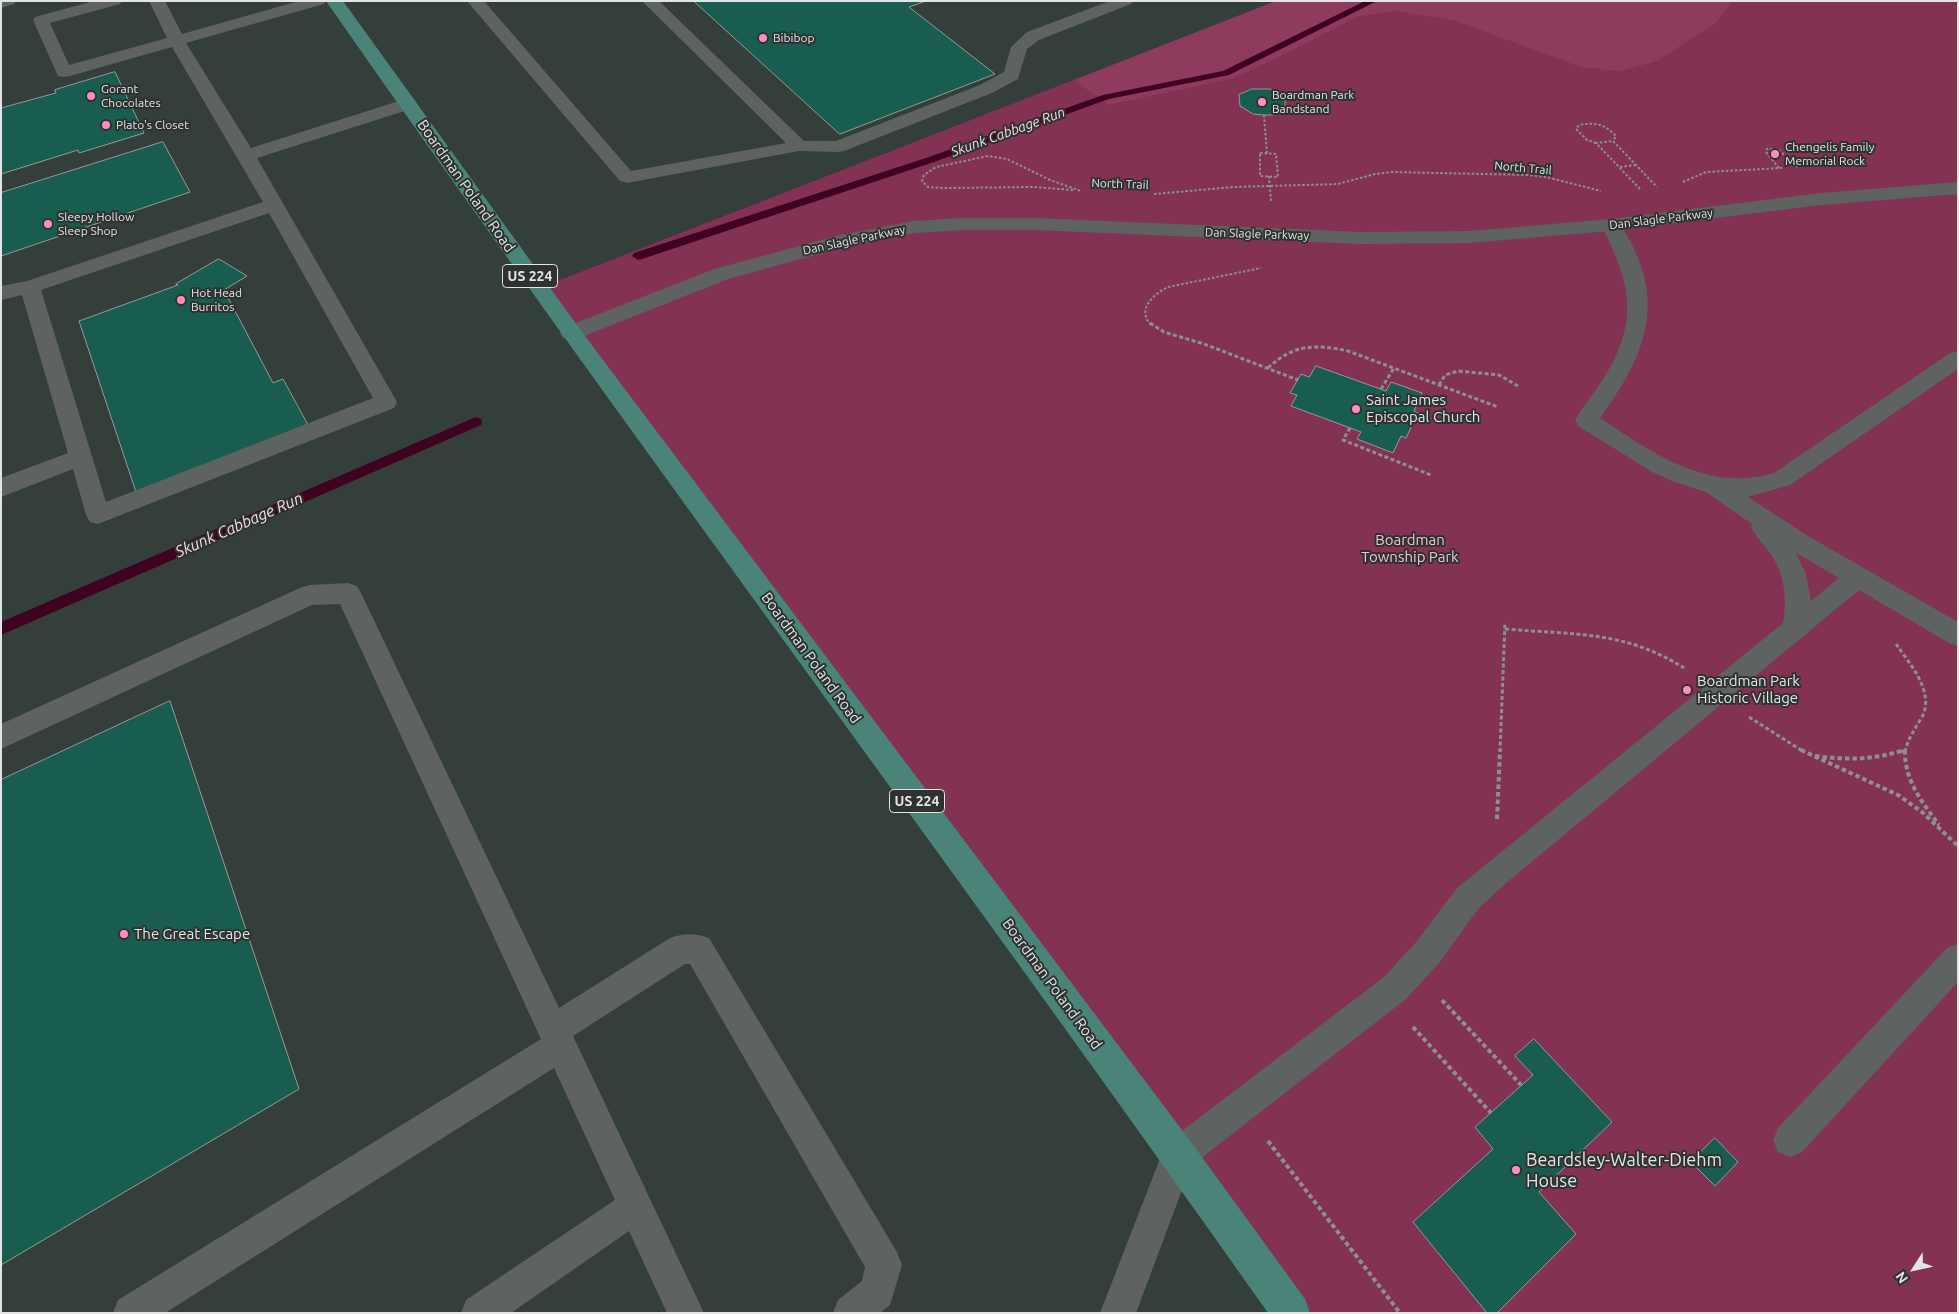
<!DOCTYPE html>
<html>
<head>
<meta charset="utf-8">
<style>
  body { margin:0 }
  #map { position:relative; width:1959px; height:1314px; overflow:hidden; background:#2e3231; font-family:Ubuntu,sans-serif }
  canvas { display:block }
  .frame { position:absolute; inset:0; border:2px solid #e3e5e5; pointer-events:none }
  .north { position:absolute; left:1889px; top:1244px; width:50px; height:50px; -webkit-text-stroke:4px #2e3231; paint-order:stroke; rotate:235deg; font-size:14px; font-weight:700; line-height:20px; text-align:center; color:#e3e5e5 }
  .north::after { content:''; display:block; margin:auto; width:18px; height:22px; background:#e3e5e5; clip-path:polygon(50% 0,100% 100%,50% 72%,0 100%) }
</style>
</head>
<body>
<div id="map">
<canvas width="1959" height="1314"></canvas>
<div class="frame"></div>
<div class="north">N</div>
</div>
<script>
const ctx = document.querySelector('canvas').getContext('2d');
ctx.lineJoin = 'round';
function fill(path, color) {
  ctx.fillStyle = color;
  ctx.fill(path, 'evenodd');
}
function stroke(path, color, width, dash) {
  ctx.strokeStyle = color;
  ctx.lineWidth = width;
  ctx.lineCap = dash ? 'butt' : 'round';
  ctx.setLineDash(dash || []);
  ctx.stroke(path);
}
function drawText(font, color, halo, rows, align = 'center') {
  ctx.font = font + ' Ubuntu,sans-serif';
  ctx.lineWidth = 4;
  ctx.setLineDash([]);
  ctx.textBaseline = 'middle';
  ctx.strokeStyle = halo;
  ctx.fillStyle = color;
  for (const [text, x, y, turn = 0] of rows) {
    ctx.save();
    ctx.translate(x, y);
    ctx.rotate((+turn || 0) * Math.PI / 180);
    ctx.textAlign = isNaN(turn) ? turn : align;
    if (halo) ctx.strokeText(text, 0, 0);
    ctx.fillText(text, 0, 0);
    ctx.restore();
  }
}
fill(new Path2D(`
  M1 1H1276L539 288 1291 1313H1Z`), '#343e3b');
fill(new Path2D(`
  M1276 1H1958V1313H1291L539 288Z`), '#833254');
fill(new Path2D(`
  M1276 1H1733L1715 23 1657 61 1620 71 1581 67 1453 20 1395 11 1358 16 1279 57 1231 79 1108 105 1074 80Z`), '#8e3b5e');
fill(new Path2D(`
  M1365 1H1377L1229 75 1109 99 934 162 642 259 638 260 632 256 634 253 926 158 1103 95 1223 71Z
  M476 417 481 419 482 422 481 425 1 635V622Z`), '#3f0221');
const building = new Path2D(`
  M694 1H926L909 7 995 74 840 134Z
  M115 72 144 133 79 153 78 150 1 174V108L56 93 55 90Z
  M1252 89H1270L1285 98V109L1273 115H1264L1253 114 1240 106 1239 95Z
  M163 142 190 192 1 256V193Z
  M219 259 247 276 224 290 273 383 283 379 308 425 136 492 79 321 178 285 176 284Z
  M1316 366 1386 391 1391 382 1422 393 1414 411 1418 413 1406 438 1401 436 1393 453 1357 439 1361 432 1291 406 1297 395 1290 393 1301 374 1309 377Z
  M170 701 299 1089 1 1265V780Z
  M1534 1039 1612 1122 1539 1192 1576 1234 1497 1313H1487L1413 1222 1493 1149 1475 1127 1533 1075 1515 1056Z
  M1715 1138 1738 1162 1715 1186 1691 1162Z`);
fill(building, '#185d50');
stroke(building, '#959a98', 1);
stroke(new Path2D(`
  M1264 115 1267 154
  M1596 143 1587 140 1576 129 1579 125C1596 122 1604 124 1616 136L1613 141
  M1260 153 1276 154 1278 177 1260 176Z
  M1620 167 1636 165
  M1779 168 1766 152 1767 149H1778L1797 167
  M1269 176 1271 201
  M1683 182 1706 172 1782 168
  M1640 189 1596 143 1613 141 1657 187
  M1073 190 1034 187 943 188 928 187 922 181 924 175 936 167 988 156 1007 159 1050 180 1081 191
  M1154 194 1234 187 1338 184 1375 174 1393 172 1528 175 1546 177 1601 191
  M1151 325C1136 309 1154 294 1168 287L1261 268`), '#8d9090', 2, [2.5, 2]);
stroke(new Path2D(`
  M1150 323 1164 332 1204 344 1298 380
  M1268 368C1293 344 1316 344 1348 351L1498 407
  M1439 385 1445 375 1458 371 1499 375 1518 386
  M1381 389 1394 368
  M1350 428 1343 440 1431 475
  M1505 629C1573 635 1624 630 1684 668
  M1896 644C1910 664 1935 692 1922 717 1915 729 1908 738 1905 752
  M1749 717 1804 752
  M1500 752 1505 622
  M1900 752 1905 750`), '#8d9090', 3, [4, 2.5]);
stroke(new Path2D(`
  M1801 750 1898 795 1922 812 1958 846
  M1905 750C1904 780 1922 802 1939 825
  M1815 756C1846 760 1874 760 1904 750
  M1497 819 1500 750
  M1442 1000 1521 1085
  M1413 1027 1491 1113
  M1268 1141 1400 1313`), '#8d9090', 4, [4.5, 3]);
fill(new Path2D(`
  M1 1H16L14 4 1 8Z
  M94 1H122L120 4 50 23 69 65 167 38 149 1H165L182 34 299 1H326L324 4 186 43 251 148 402 100 408 99 414 100 417 104 414 108 257 158 397 402 394 408 98 524 90 522 86 515 73 469 1 497V478L68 453 22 295 1 300V286L27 281 263 202 172 47 70 76 64 77 58 76 33 20 35 17ZM269 213 373 398 106 502 41 290Z
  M467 1H484L631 171 786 143 642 1H659L804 141H836L980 85 1004 72 1011 47 1027 32 1110 1H1133L1131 4 1039 40 1027 49 1018 79 992 93 844 151 838 152 799 151 627 183 620 181Z
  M1611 219 1618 221C1668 295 1650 350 1600 418 1653 453 1708 493 1774 473L1950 353 1958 351V369L1790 485 1748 497 1808 536 1958 622V646L1949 643 1859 590 1505 884 1479 908 1439 963 1406 999 1191 1166 1136 1313H1100L1166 1143 1384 977 1417 941 1457 888 1783 623C1787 600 1785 576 1772 556 1765 546 1756 537 1751 527L1752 524 1706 492 1675 482 1654 473 1578 426 1575 420C1584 405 1596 391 1605 376 1640 319 1630 281 1601 225L1604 221ZM1796 553 1839 578 1811 601 1806 574Z
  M348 583 357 586 361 593 559 1008 670 938C684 933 695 933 709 938L897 1252 902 1265 890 1305 880 1313H833L838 1300 862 1281 865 1267 690 964H685L573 1036 704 1313H667L629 1231 511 1313H461L466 1300 615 1200 554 1068 165 1313H113L118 1300 541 1039 340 604 312 605 1 749V724L300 588 309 585Z
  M1958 944V982L1802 1152 1790 1157 1778 1152 1773 1140 1778 1128 1947 948Z`), '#5e6261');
fill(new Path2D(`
  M1958 182V194L1821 205 1611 231 1469 243 1361 244 1034 230H963L914 233 841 248 728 279 579 338 571 340 563 338 560 333 563 328 714 269 840 235 914 221 963 218H1034L1361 232 1469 231 1611 219 1821 193Z`), '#5e6261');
fill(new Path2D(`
  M326 1H343L579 328 1191 1142 1305 1299 1310 1313H1268C958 873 634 443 326 1Z`), '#4a8378');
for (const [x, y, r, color] of [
  [763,38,5,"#ff8eb9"],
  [91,96,5,"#ff8eb9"],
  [1262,102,5,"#ff8eb9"],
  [106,125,5,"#ff8eb9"],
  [1775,154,5,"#ff8eb9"],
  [48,224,5,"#ff8eb9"],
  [181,300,5,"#ff8eb9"],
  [1356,409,5,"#ff8eb9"],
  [1687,690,5,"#ff8eb9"],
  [124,934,5,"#ff8eb9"],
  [1516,1170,5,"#ff8eb9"]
]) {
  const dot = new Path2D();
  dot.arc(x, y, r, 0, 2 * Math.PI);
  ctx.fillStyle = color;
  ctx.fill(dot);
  stroke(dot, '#2e3231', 2);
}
drawText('12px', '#e3e5e5', '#2e3231', [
  ["Bibibop",773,38],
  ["Gorant",101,89],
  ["Chocolates",101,103],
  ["Boardman Park",1272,95],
  ["Bandstand",1272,109],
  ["Plato's Closet",116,125],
  ["Chengelis Family",1785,147],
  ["Memorial Rock",1785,161],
  ["Sleepy Hollow",58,217],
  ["Sleep Shop",58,231],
  ["Hot Head",191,293],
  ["Burritos",191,307]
], 'left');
drawText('12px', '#e3e5e5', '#2e3231', [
  ["North Trail",1523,168,5],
  ["North Trail",1120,184,2],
  ["Dan Slagle Parkway",1661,219,-7],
  ["Dan Slagle Parkway",1257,234,2],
  ["Dan Slagle Parkway",854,240,-12]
]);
drawText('italic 14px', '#f3dae2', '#2e3231', [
  ["Skunk Cabbage Run",1008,132,-20]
]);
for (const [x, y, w] of [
  [530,276,55],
  [917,801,55]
]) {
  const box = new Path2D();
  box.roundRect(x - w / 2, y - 11.5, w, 23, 4);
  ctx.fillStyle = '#2e3231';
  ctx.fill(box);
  stroke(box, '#e3e5e5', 1);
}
drawText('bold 14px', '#e3e5e5', null, [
  ["US 224",530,276],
  ["US 224",917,801]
]);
drawText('15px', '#e3e5e5', '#2e3231', [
  ["Boardman Poland Road",466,186,55],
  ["Boardman Poland Road",811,658,54],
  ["Boardman Poland Road",1052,984,54]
]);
drawText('15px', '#e3e5e5', '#2e3231', [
  ["Saint James",1366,400],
  ["Episcopal Church",1366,417],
  ["Boardman Park",1697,681],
  ["Historic Village",1697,698],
  ["The Great Escape",134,934]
], 'left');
drawText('15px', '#f2c1d2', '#2e3231', [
  ["Boardman",1410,540],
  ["Township Park",1410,557]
]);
drawText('italic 16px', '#f3dae2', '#2e3231', [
  ["Skunk Cabbage Run",239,525,-24]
]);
drawText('18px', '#e3e5e5', '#2e3231', [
  ["Beardsley-Walter-Diehm",1526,1160],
  ["House",1526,1181]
], 'left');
</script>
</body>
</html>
